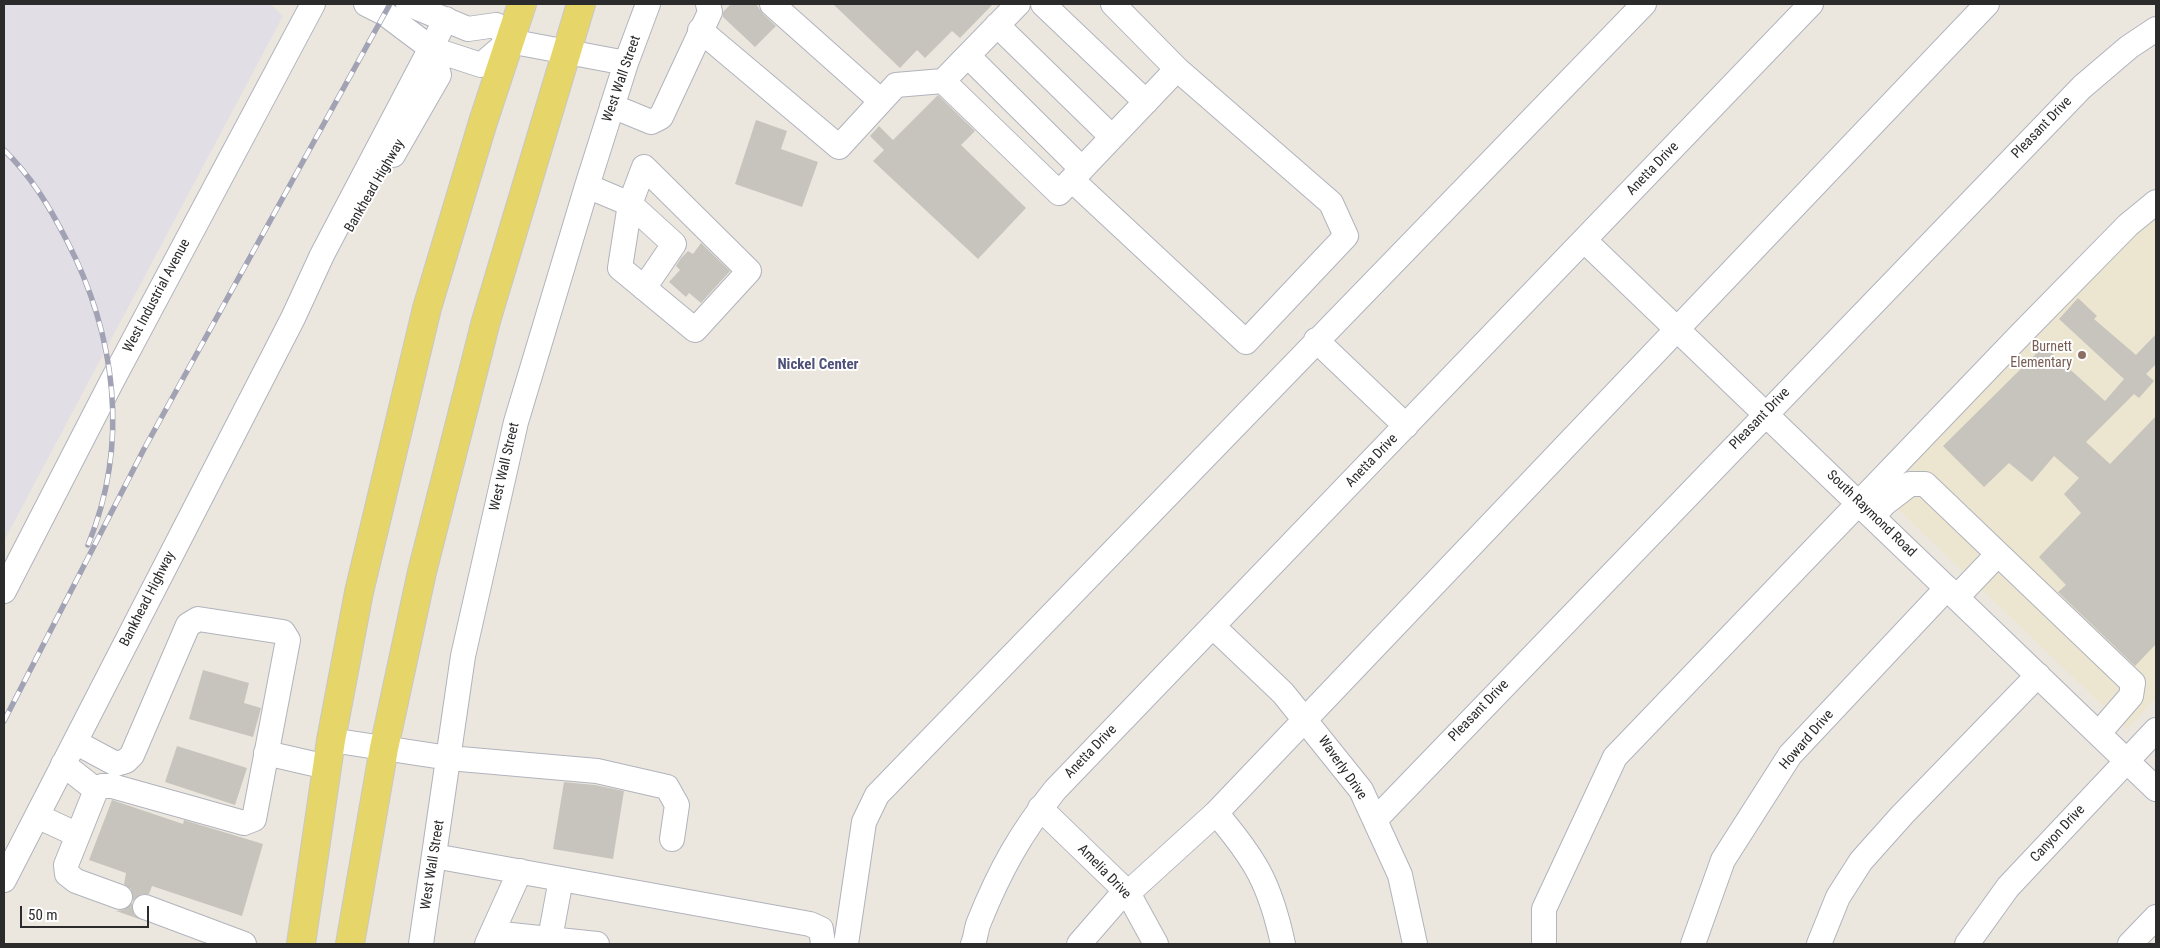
<!DOCTYPE html>
<html>
<head>
<meta charset="utf-8">
<style>
  body { margin:0 }
  #map { position:relative; width:2160px; height:948px; overflow:hidden; background:#ece7de; font-family:"Roboto Condensed",sans-serif }
  canvas { display:block }
  .frame { position:absolute; inset:0; border:5px solid #2b2b2b; pointer-events:none }
  .scale { position:absolute; left:20px; top:906px; width:129px; height:22px; box-sizing:border-box; border:2px solid #2b2b2b; border-top:0; padding-left:6px; font-size:15px; line-height:18px; white-space:nowrap; color:#2b2b2b; -webkit-text-stroke:4px #fff; paint-order:stroke }
</style>
</head>
<body>
<div id="map">
<canvas width="2160" height="948"></canvas>
<div class="frame"></div>
<div class="scale">50 m</div>
</div>
<script>
const ctx = document.querySelector('canvas').getContext('2d');
ctx.lineJoin = 'round';
function fill(path, color) {
  ctx.fillStyle = color;
  ctx.fill(path, 'evenodd');
}
function stroke(path, color, width, dash) {
  ctx.strokeStyle = color;
  ctx.lineWidth = width;
  ctx.lineCap = dash ? 'butt' : 'round';
  ctx.setLineDash(dash || []);
  ctx.stroke(path);
}
function drawText(font, color, halo, rows, align = 'center') {
  ctx.font = font + ' "Roboto Condensed",sans-serif';
  ctx.lineWidth = 4;
  ctx.setLineDash([]);
  ctx.textBaseline = 'middle';
  ctx.strokeStyle = halo;
  ctx.fillStyle = color;
  for (const [text, x, y, turn = 0] of rows) {
    ctx.save();
    ctx.translate(x, y);
    ctx.rotate((+turn || 0) * Math.PI / 180);
    ctx.textAlign = isNaN(turn) ? turn : align;
    if (halo) ctx.strokeText(text, 0, 0);
    ctx.fillText(text, 0, 0);
    ctx.restore();
  }
}
fill(new Path2D(`
  M4 4H270L283 16 4 541Z`), '#e1dee5');
fill(new Path2D(`
  M2156 205V698L2127 729 1878 490Z`), '#ece5cf');
fill(new Path2D(`
  M731 4H756L763 14 776 26 755 47 723 17V12Z
  M833 4H993L960 38 952 31 925 58 917 50 900 68Z
  M938 95 975 131 961 145 1026 208 978 259 873 161 884 150 870 136 879 126 893 140Z
  M756 120 787 131 781 149 818 162 802 207 735 184Z
  M701 243 730 271 701 303 689 293 686 297 669 282 680 270 676 266 681 258 688 251 693 254Z
  M2078 298 2097 316 2094 319 2136 355 2156 334V364L2146 374 2154 381 2139 398 2134 394 2086 442 2110 464 2156 416V644L2135 666 2058 592 2066 585 2039 557 2081 513 2064 494 2079 478 2054 456 2032 482 2009 463 1984 487 1943 446 2044 346 2105 401 2124 379 2059 319Z
  M203 670 249 683 244 703 261 708 253 737 189 719Z
  M177 746 247 768 235 805 165 782Z
  M564 782 595 785 624 791 613 859 553 849Z
  M112 800 183 824 184 820 263 844 242 916 152 886 149 894H142L133 901 131 889 124 884 126 873 89 860Z
  M132 903 134 915 142 920 116 911 123 910Z`), '#c7c4bd');
const minor = new Path2D(`
  M366 4 384 13 432 49 481 65 509 41
  M408 4 468 29 496 25 509 41 626 63
  M772 4 881 101
  M1018 4 943 81 1059 193 1177 69 1113 4
  M1043 4 1146 102
  M997 25 1112 137
  M700 30 839 147 896 85 943 81
  M968 56 1082 169
  M612 106 651 122 661 117 710 12 708 4
  M393 155 439 75 432 49
  M1072 180 1246 342 1346 236 1331 203 1177 69
  M587 186 630 204 620 268 695 330 749 271 644 167 630 204 674 244 644 288
  M1584 240 2156 789
  M1316 340 1406 426
  M1873 517 1884 504 1910 484H1925L2133 683 2131 696 2099 733
  M4 591 112 381 313 4
  M1957 597 1997 555
  M1211 628 1222 635 1283 693 1361 790 1400 875 1415 944
  M331 740 449 758 597 771 667 787 677 805 672 839
  M75 742 116 764 126 761 132 755 188 625 198 619 283 632 288 640 254 819 244 823 112 786H102L96 790 66 865 67 874 76 881 120 897
  M266 753 327 767
  M63 764 96 790
  M1040 808 1128 893 1156 944
  M1216 813C1256 860 1270 884 1283 944
  M37 816 78 835
  M1375 820 2082 87 2129 47 2156 29
  M434 856 810 924 821 929 823 944
  M4 880 293 318 322 255 446 19
  M1128 893 1216 813 1987 4
  M145 907 244 944
  M492 933 597 944
  M421 944 463 656 516 422 587 186 626 63 648 4
  M487 944 520 871
  M549 944 561 879
  M846 944 864 822 877 795 1644 4
  M973 944C976 937 976 929 979 922 1000 870 1020 834 1055 790L1811 4
  M1079 944 1125 891
  M1544 944V909L1615 757 2022 333 2128 225 2156 202
  M1693 944 1723 860 1790 755 1947 588
  M1819 944 1838 897 1861 861 1903 814 2038 675
  M1967 944 2008 887 2156 730
  M2130 944 2156 917`);
const major = new Path2D(`
  M301 944 331 740 359 592 427 308 483 122 522 4
  M350 944 384 748 422 572 486 321 581 4`);
stroke(minor, '#b1b3bd', 26);
stroke(major, '#c8c8c8', 30);
stroke(minor, '#fff', 24);
stroke(major, '#e6d569', 28);
const rail = new Path2D(`
  M4 150C31 176 49 206 66 239 116 335 130 443 88 545
  M4 721 144 449 390 4`);
stroke(rail, '#a1a2b4', 5.5);
stroke(rail, '#fff', 4, [11]);
for (const [x, y, r, color] of [
  [2082,355,5,"#8d6e63"]
]) {
  const dot = new Path2D();
  dot.arc(x, y, r, 0, 2 * Math.PI);
  ctx.fillStyle = color;
  ctx.fill(dot);
  stroke(dot, '#fff', 2);
}
drawText('14px', '#2b2b2b', '#fff', [
  ["West Wall Street",622,79,-71],
  ["Pleasant Drive",2042,128,-46],
  ["Anetta Drive",1653,169,-46],
  ["Bankhead Highway",375,186,-60],
  ["West Industrial Avenue",157,296,-62],
  ["Pleasant Drive",1760,419,-46],
  ["Anetta Drive",1372,461,-46],
  ["West Wall Street",505,467,-77],
  ["South Raymond Road",1871,514,44],
  ["Bankhead Highway",148,599,-63],
  ["Pleasant Drive",1479,711,-46],
  ["Howard Drive",1807,740,-49],
  ["Anetta Drive",1091,752,-46],
  ["Waverly Drive",1342,768,55],
  ["Canyon Drive",2058,834,-47],
  ["West Wall Street",433,865,-81],
  ["Amelia Drive",1104,872,46]
]);
drawText('14px', '#785e54', '#fff', [
  ["Burnett",2072,347],
  ["Elementary",2072,363]
], 'right');
drawText('bold 15px', '#4e5278', '#fff', [
  ["Nickel Center",818,365]
]);
</script>
</body>
</html>
